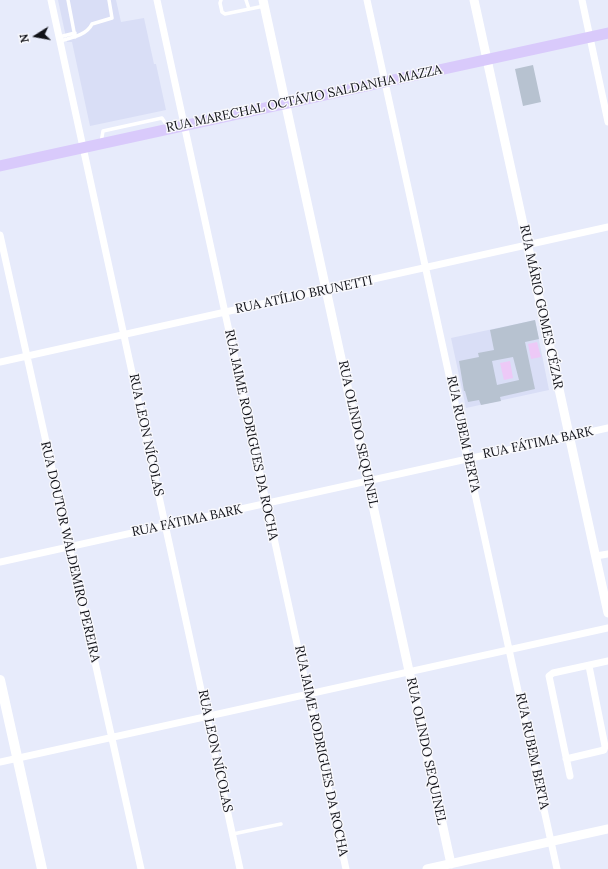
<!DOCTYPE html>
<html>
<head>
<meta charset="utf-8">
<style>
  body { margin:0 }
  #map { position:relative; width:608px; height:869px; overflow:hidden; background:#e7ebfb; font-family:Lora,serif }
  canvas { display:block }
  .north { position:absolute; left:16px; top:16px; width:40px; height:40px; -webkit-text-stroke:3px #f8f8fc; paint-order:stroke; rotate:259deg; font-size:11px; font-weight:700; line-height:16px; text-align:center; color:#111218 }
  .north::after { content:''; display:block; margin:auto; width:14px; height:18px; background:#111218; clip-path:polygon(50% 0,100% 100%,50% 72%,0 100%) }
</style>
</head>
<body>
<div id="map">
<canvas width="608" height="869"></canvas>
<div class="north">N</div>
</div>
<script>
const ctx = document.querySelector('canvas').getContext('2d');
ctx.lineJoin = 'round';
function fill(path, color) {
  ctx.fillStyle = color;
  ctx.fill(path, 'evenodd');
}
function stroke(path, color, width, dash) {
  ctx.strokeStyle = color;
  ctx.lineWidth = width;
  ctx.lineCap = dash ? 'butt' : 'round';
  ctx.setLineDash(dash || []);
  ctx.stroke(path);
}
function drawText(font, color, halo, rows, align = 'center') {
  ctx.font = font + ' Lora,serif';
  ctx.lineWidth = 3;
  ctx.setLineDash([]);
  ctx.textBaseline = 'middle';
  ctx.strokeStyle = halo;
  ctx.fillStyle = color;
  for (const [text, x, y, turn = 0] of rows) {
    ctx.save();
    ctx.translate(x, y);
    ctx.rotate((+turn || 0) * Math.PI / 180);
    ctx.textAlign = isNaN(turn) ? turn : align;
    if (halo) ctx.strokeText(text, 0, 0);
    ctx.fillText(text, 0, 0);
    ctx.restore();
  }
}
fill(new Path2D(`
  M58 0H116L121 22 144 18 154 64H156L166 110 90 126 72 42H67Z
  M535 320 549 390 466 408 451 338Z`), '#d9def6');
fill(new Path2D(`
  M537 342 541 357 531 359 528 344Z
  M510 361 513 378 504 380 500 363Z`), '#edc9f7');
fill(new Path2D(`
  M533 65 541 102 523 106 515 69Z
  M535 320 539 339 525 342 535 389 500 397 501 401 481 405 479 400 468 402 465 391H464L459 361 479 357 478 353 494 350 490 330ZM513 357 519 380 497 385 492 361Z`), '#b7c2d0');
stroke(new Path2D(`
  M68 0 75 37
  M221 0 220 3 222 12 225 14 264 6
  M246 0 249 9
  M59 37 75 33
  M60 41C71 38 87 35 92 24L112 18 109 0
  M101 143 103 131 162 118 168 127
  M233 834 281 824`), '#fff', 3.5);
stroke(new Path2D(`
  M51 0 240 869
  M157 0 346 869
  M367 0 557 869
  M582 0 608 122
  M0 235 141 869
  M0 362 608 227
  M596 556 608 554
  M0 562 608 428
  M566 759 604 750 605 746 589 666
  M0 762 608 628
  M570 776 549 676 553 673 608 661`), '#fff', 7);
stroke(new Path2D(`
  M263 0 451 864
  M474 0 608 613
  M427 869 608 829`), '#fff', 9);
stroke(new Path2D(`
  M0 680 42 869`), '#fff', 10);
stroke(new Path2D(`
  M0 166 608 33`), '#d9cafb', 11);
drawText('13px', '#111218', '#f8f8fc', [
  ["RUA MARECHAL OCTÁVIO SALDANHA MAZZA",304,99,-12],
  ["RUA ATÍLIO BRUNETTI",304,295,-12],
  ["RUA MÁRIO GOMES CÉZAR",541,307,78],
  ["RUA OLINDO SEQUINEL",358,434,78],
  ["RUA RUBEM BERTA",463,434,78],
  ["RUA LEON NÍCOLAS",146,435,78],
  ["RUA JAIME RODRIGUES DA ROCHA",251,435,78],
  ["RUA FÁTIMA BARK",538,443,-12],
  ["RUA FÁTIMA BARK",187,521,-12],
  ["RUA DOUTOR WALDEMIRO PEREIRA",70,552,77],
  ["RUA LEON NÍCOLAS",215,751,78],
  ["RUA JAIME RODRIGUES DA ROCHA",321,751,78],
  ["RUA OLINDO SEQUINEL",426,751,78],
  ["RUA RUBEM BERTA",532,751,78]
]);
</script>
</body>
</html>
